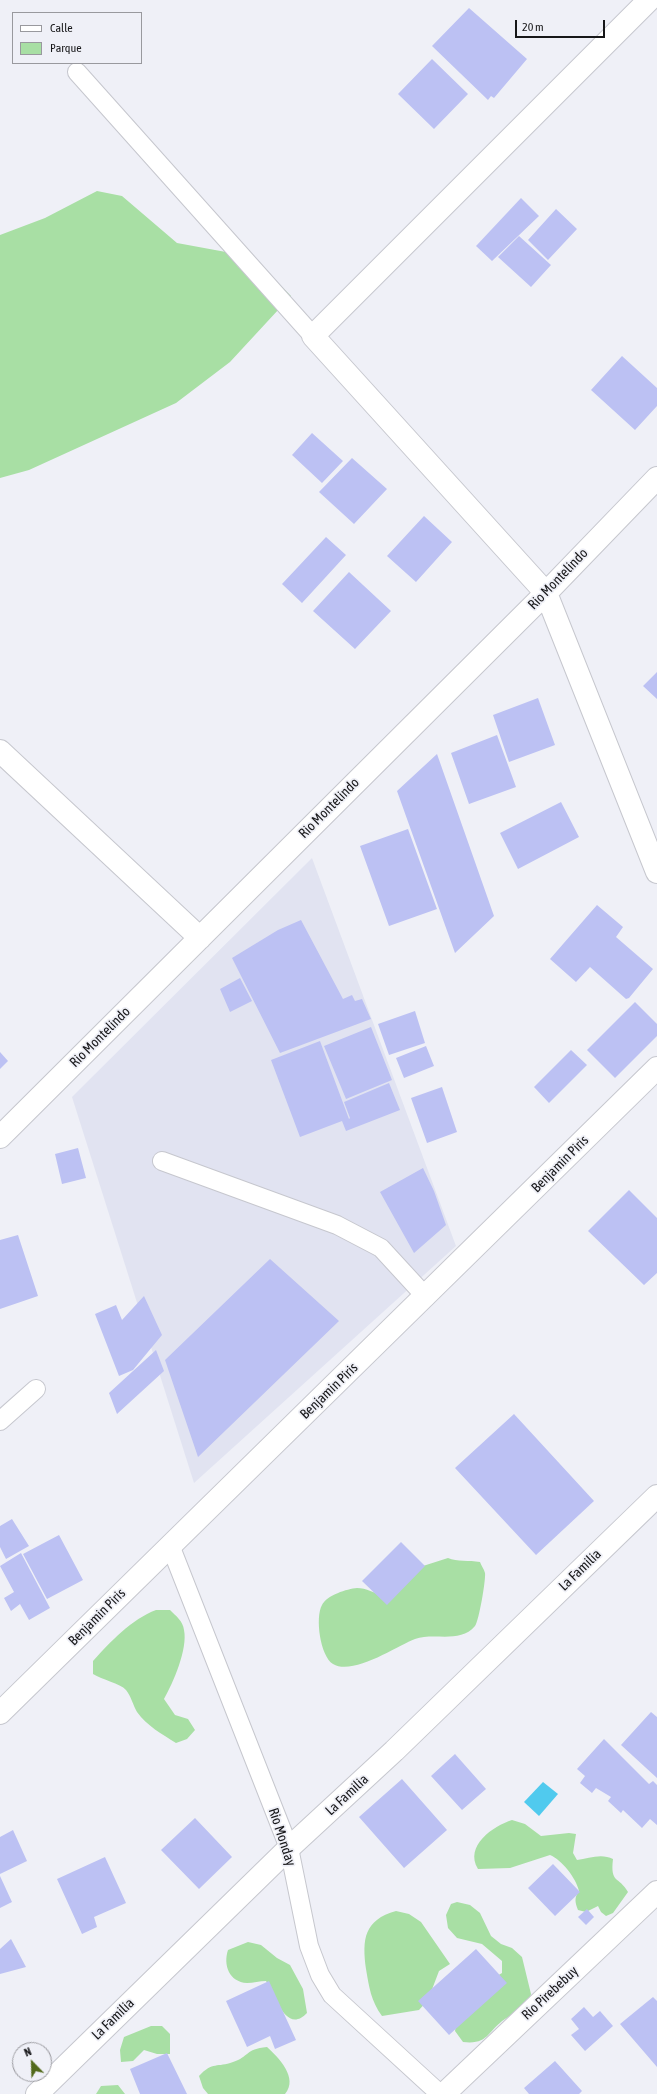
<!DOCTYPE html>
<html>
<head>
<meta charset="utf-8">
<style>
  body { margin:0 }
  #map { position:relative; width:657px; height:2094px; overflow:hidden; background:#eff0f7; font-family:"Asap Condensed",sans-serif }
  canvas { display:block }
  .legend { position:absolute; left:12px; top:12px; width:130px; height:52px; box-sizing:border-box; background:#eff0f7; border:1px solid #99999e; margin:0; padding:5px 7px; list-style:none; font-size:12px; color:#171719 }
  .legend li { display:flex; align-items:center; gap:8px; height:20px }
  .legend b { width:20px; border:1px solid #99999e }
  .north { position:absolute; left:12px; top:2042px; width:40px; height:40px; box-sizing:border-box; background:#eff0f7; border:1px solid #99999e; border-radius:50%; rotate:337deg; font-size:11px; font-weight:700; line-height:16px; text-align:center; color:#171719 }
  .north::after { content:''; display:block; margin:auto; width:14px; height:18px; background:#526a1b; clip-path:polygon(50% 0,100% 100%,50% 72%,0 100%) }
  .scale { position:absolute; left:515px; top:20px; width:90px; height:18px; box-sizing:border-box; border:2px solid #171719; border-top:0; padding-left:5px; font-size:12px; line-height:14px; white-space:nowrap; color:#171719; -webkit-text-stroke:3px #eff0f7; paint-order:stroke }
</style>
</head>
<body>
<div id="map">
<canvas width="657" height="2094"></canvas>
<ul class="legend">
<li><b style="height:5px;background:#fff"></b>Calle</li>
<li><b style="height:11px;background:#a8dfa4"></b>Parque</li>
</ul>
<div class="north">N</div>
<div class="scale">20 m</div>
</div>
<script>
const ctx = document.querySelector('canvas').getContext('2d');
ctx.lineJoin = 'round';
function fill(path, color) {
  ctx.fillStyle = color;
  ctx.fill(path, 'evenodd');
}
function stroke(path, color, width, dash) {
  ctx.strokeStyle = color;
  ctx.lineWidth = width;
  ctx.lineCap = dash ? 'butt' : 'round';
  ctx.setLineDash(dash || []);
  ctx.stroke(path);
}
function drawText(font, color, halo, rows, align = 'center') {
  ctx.font = font + ' "Asap Condensed",sans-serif';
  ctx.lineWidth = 3.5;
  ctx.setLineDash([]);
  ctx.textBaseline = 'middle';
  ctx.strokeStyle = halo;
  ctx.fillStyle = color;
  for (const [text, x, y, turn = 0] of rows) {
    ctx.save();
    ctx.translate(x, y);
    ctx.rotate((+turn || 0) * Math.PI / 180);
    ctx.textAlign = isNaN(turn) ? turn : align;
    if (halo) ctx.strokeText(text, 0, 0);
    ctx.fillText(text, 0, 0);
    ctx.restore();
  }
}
fill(new Path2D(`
  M312 858 456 1246 194 1483 72 1097Z`), '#e1e3f1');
fill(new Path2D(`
  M97 191 122 196 177 243 253 257 291 296 230 362 176 403 29 470 0 478V235L45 218Z
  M448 1558C457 1562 469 1560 480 1562 481 1565 484 1569 485 1573 486 1579 479 1621 475 1626 460 1644 434 1632 415 1639 397 1646 353 1676 333 1664 320 1656 315 1617 322 1605 327 1595 347 1589 357 1588 366 1588 375 1593 383 1596L423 1566Z
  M156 1610H170C176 1616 183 1621 184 1630 188 1649 173 1683 164 1699L175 1715 188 1719 195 1730 187 1739 176 1743C162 1734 147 1726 137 1712 133 1705 131 1696 126 1690 120 1683 102 1680 93 1674V1661C110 1642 132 1619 156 1610Z
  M512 1820 525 1824 541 1836 569 1833 576 1834 573 1853 577 1860C589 1858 602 1853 613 1859 610 1884 619 1876 628 1892L613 1913 606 1916 601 1912 598 1906 586 1912 578 1910C575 1902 574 1898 579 1891 576 1878 562 1860 550 1855L510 1868 478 1869C464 1846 493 1826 512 1820Z
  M457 1902 470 1905 480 1913 491 1936 501 1944 512 1948 522 1957 531 1994 528 2007C520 2011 512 2014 505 2019 487 2031 489 2045 463 2042L455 2031 459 2007 467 1994 502 1973V1961L482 1944 457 1938 448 1928 446 1915 451 1904Z
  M396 1911 409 1914 421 1922 450 1964 439 1971 428 2000 419 2010 382 2016C371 2001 369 1987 366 1969 362 1939 364 1920 396 1911Z
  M248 1942 261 1945 277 1958 290 1965 303 1989 307 2013C286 2035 275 1995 266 1981 260 1981 253 1983 247 1983 229 1982 223 1965 228 1950Z
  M151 2026H162L170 2034V2054H157L144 2050 133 2061 121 2062 120 2050 124 2037Z
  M267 2047C278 2057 299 2078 285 2094H208L203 2088 199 2076C213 2061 217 2068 233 2062 249 2057 245 2049 267 2047Z
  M118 2085 125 2094H96L101 2086Z`), '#a8dfa4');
fill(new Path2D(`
  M543 1782 558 1794 539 1816 524 1802Z`), '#50caee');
fill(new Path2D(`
  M469 8 527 59 494 98 491 96 488 100 432 46Z
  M432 59 468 94 434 129 398 94Z
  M521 198 539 216 492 261 476 246Z
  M556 209 577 229 548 260 528 240Z
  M519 236 551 265 531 287 498 257Z
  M622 356 657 388V406L635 430 591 390Z
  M312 433 343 461 322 483 292 455Z
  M352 458 387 489 354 524 319 492Z
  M424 516 452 542 416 582 387 556Z
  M326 537 346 555 302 603 282 584Z
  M349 572 391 611 355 649 313 611Z
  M657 672V699L643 686Z
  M538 698 555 745 509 762 493 715Z
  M497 735 516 787 469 804 451 753Z
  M437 754 494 916 455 953 397 791Z
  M561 802 579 837 518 869 500 833Z
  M408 829 437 909 389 926 360 846Z
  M597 905 623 927 616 937 653 969 629 998 626 999 590 967 576 982 550 959Z
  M301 920 343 999 352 995 355 1001 362 999 371 1019 280 1053 232 958 278 930Z
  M240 978 252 1001 230 1012 220 989Z
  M635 1002 657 1024V1036L615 1078 587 1050Z
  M415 1011 425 1043 389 1055 378 1024Z
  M371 1027 392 1080 346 1099 324 1046Z
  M320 1041 349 1119 350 1118 344 1102 389 1083 400 1110 346 1131 342 1121 300 1137 271 1060Z
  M426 1046 434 1066 404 1078 396 1058Z
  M571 1050 587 1065 549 1103 534 1087Z
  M0 1052 8 1061 0 1069Z
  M442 1087 457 1132 427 1143 411 1098Z
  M78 1148 86 1178 62 1184 55 1154Z
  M423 1168 434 1191 446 1225 414 1253 380 1192Z
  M629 1190 657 1218V1273L644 1285 588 1231Z
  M18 1235 38 1296 0 1309V1240Z
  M270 1259 339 1321 198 1457 165 1360Z
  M144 1296 162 1335 133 1370 119 1376 95 1314 116 1305 122 1320Z
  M156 1350 164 1371 117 1414 109 1393Z
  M514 1414 594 1501 536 1555 455 1468Z
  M12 1519 29 1546 6 1559 0 1547V1526Z
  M59 1535 83 1580 47 1599 23 1554Z
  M401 1542 425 1566 387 1605 362 1581Z
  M21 1553 50 1608 29 1620 20 1604 11 1611 4 1598 14 1592 0 1566Z
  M651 1712 657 1717V1778L621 1745Z
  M604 1739 649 1784 653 1781 657 1785V1825L650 1819 642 1828 623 1810 621 1813 608 1801 611 1797 596 1788 592 1793 580 1783 585 1776 577 1769Z
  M455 1754 486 1789 462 1810 431 1776Z
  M402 1779 447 1830 404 1868 359 1817Z
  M195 1818 232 1857 199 1889 161 1850Z
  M13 1830 27 1861 0 1874V1837Z
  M105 1857 126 1903 94 1917 97 1927 82 1934 57 1879Z
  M553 1864 580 1892 555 1916 528 1888Z
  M0 1876 12 1902 0 1908Z
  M587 1909 594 1917 586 1925 578 1917Z
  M11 1939 26 1967 0 1974V1949Z
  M476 1949 507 1983 449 2035 418 2001Z
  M269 1981 296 2040 275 2049 270 2036 247 2047 226 2001Z
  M653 1997 657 2001V2067L620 2024Z
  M584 2007 593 2017 600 2011 613 2026 585 2051 571 2035 579 2029 571 2019Z
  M167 2053 187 2094H140L130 2069Z
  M555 2061 582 2091 579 2094H529L524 2088Z`), '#bcc1f3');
const lane = new Path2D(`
  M77 72 313 336
  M162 1161 337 1225 381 1248 426 1297
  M0 1421 36 1389
  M170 1545 289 1848 309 1946 320 1975 332 1995 440 2094`);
const street = new Path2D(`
  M649 0 313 336 546 593 657 872
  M0 751 200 938
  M0 1137 546 593 657 478
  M0 1713 657 1068
  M37 2094 289 1848 394 1751 657 1496
  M444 2094 657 1892`);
stroke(lane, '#c6c7ce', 20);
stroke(street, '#c6c7ce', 24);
stroke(lane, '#fff', 18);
stroke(street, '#fff', 22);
drawText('14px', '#171719', '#eff0f7', [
  ["Rio Montelindo",558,579,-46],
  ["Rio Montelindo",329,808,-45],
  ["Rio Montelindo",100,1037,-45],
  ["Benjamin Piris",560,1164,-45],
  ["Benjamin Piris",329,1391,-44],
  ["La Familia",580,1570,-44],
  ["Benjamin Piris",97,1617,-45],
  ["La Familia",347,1795,-43],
  ["Rio Monday",282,1837,72],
  ["Rio Pirebebuy",550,1993,-43],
  ["La Familia",113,2019,-44]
]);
</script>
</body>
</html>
